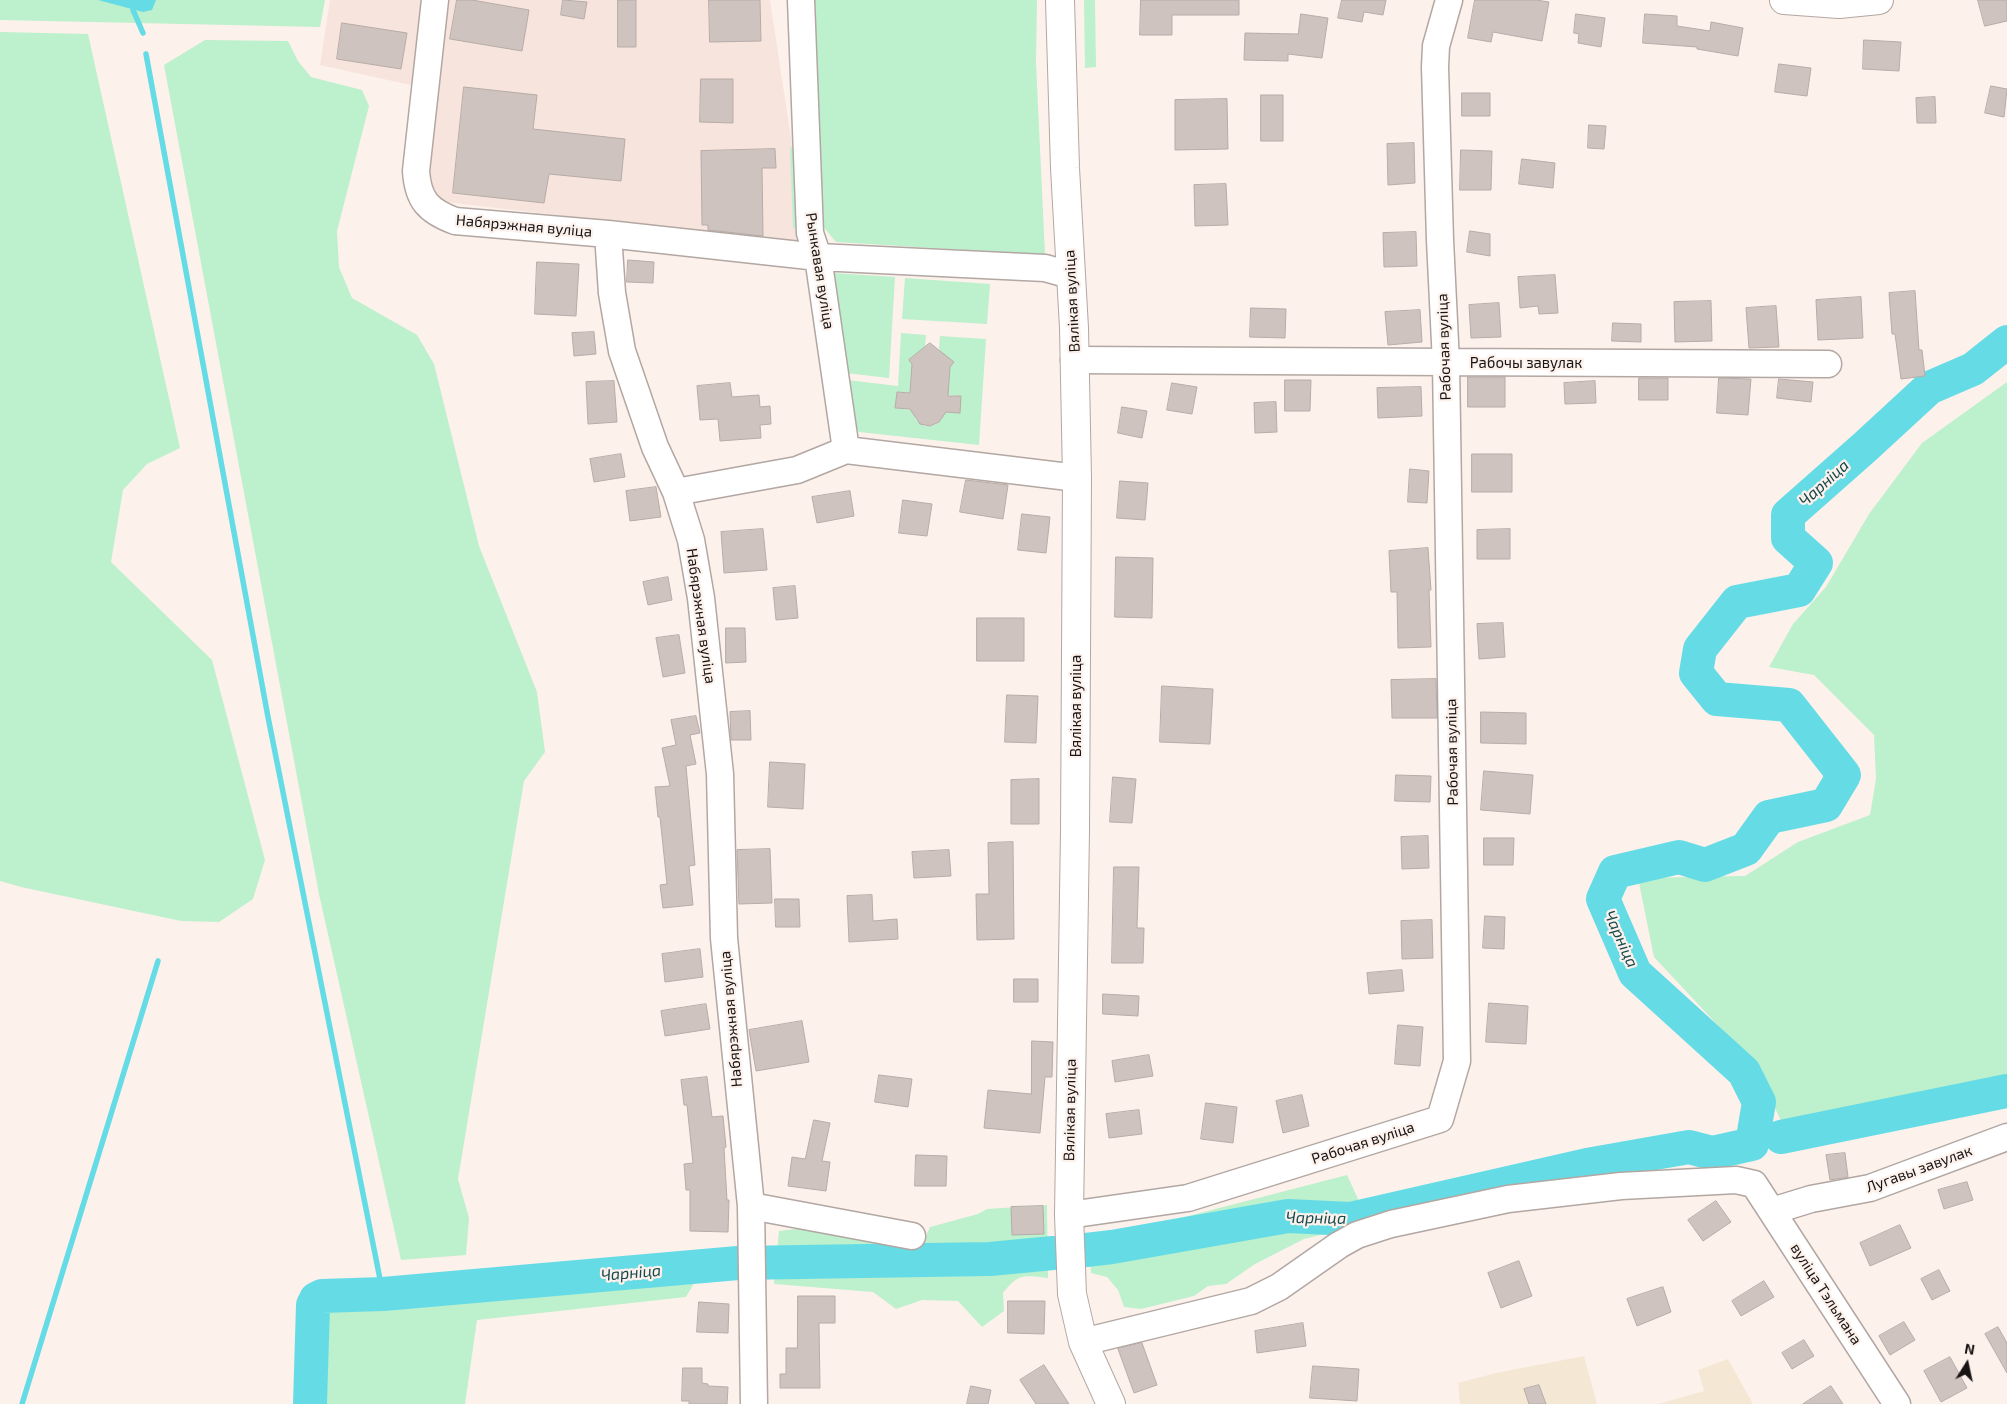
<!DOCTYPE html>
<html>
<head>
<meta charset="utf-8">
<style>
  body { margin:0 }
  #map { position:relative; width:2007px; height:1404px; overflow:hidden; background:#fdf1ec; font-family:"Exo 2",sans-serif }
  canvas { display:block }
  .north { position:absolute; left:1942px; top:1339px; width:50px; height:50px; -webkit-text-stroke:4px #fdf1ec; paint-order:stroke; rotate:10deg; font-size:14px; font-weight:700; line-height:20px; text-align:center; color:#181413 }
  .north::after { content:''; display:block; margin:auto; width:18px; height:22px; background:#181413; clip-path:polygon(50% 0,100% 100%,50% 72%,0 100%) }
</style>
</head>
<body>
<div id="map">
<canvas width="2007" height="1404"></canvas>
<div class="north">N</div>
</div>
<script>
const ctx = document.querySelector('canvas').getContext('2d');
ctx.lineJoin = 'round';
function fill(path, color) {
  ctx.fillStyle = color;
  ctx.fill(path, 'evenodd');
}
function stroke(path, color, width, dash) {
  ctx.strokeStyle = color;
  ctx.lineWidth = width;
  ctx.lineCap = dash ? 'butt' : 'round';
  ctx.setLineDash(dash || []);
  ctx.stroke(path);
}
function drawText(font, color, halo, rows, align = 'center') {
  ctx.font = font + ' "Exo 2",sans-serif';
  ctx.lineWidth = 4.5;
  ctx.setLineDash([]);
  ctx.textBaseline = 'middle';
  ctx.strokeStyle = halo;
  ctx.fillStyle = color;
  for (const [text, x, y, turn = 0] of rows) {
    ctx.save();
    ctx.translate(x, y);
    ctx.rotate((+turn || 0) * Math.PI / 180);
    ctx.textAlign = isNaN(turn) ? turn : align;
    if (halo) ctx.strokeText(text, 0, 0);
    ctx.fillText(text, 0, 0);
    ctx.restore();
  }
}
fill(new Path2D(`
  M330 0H770L807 244 419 199 438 91 320 65Z`), '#f7e4dc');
fill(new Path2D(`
  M1584 1356 1597 1404H1460L1458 1383 1496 1373Z
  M1728 1359 1753 1404H1658L1704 1391 1698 1370Z`), '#f4e8d4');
fill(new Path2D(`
  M0 0H325L320 27 0 20Z
  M813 0H1037L1036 63 1045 255 836 242 821 224Z
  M1084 0H1095L1096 67 1085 68Z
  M0 32 88 34 180 448 147 464 123 490 111 562 212 660 265 860 253 899 219 922 181 921 21 887 0 881Z
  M205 40 288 41 298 61 311 77 362 90 369 106 337 231 339 267 352 298 417 335 434 364 479 546 537 692 545 752 524 781 458 1179 469 1218 466 1255 401 1260 319 894 164 65Z
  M790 147 795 149 799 226 797 229 793 228Z
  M833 273 895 277 889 378 846 373Z
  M905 278 990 284 987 324 902 319Z
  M901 333 926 335 925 348 910 359 912 363 910 393 897 392 895 408 912 410 916 420 925 426 934 425 939 422 943 413 961 396 948 395 950 365 953 362H945L939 348 940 336 986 339 979 445 859 432 853 423 847 380 898 386Z
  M2007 382V1079L1789 1138 1755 1065 1654 957 1638 878 1745 876 1798 842 1870 815 1876 779 1874 735 1814 675 1769 667 1793 624 1826 587 1869 514 1922 443Z
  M1347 1175 1369 1223 1304 1239 1255 1264 1226 1284 1208 1286 1194 1296 1141 1309 1124 1307 1118 1290 1107 1277 1091 1273 1089 1236 1169 1221Z
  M1047 1205 1048 1278C1023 1276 1020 1272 1003 1293L1004 1311 982 1327 958 1301 922 1300 896 1309 873 1292 774 1284 779 1231 803 1228 879 1237 883 1248 922 1245 930 1227 978 1214 987 1209Z
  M697 1278 686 1297 477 1320 465 1404H324L327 1308 482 1301Z`), '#bdf0cd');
fill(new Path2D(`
  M98 0H156L152 10 143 12Z`), '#65dce5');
stroke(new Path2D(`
  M133 10 143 33
  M146 54 268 717 383 1294
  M22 1404 158 961`), '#65dce5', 5.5);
stroke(new Path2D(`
  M1781 1137 2007 1091
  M1086 1250 1112 1247 1288 1216 1350 1219 1587 1165 1689 1147 1712 1153 1752 1144 1759 1102 1744 1072 1635 973 1603 899 1615 872 1679 857 1705 865 1746 849 1769 817 1826 805 1844 775 1789 705 1717 699 1696 673 1700 649 1737 602 1799 590 1816 563 1788 538V515L1865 447 1929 388 1973 369 2007 342
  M310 1404 313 1305 316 1299 322 1296 383 1294 738 1263 990 1259 1053 1253`), '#65dce5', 34);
const building = new Path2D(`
  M457 0H472L529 10 522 51 450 39Z
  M563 0 587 2 584 19 561 15Z
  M618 0H636V47H618Z
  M709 0H760L761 41 710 42Z
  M1141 0H1239V15H1172V35H1140Z
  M1342 0H1386L1383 15 1364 12 1362 22 1338 18Z
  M1475 0H1536L1549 2 1542 41 1493 32 1491 42 1468 38Z
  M1978 0H2007V21L1985 26Z
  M1301 14 1328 18 1322 58 1288 54V61L1244 60 1245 33 1298 34Z
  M1576 14 1605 18 1601 47 1578 43 1579 34 1574 33Z
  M1645 14 1677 16V26L1710 31 1711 22 1743 28 1738 56 1697 49V47L1643 43Z
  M342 23 407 33 401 69 337 59Z
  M1864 40 1901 42 1899 71 1863 69Z
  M1779 64 1811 68 1807 96 1775 92Z
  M701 79H733V123L700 122Z
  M1991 86 2007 89 2004 117 1985 113Z
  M464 87 537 95 533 129 625 139 621 181 549 174 544 203 453 193Z
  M1462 93H1490V116H1462Z
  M1261 95H1283V141H1261Z
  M1935 97 1936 123H1917L1916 98Z
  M1227 99 1228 149 1175 150V100Z
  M1589 125 1606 126 1604 149 1588 148Z
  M1414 143 1415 183 1388 185 1387 144Z
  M775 149 776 168H762L763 236 708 230V225H702L701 151Z
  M1461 150 1492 151 1491 190H1460Z
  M1522 159 1555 163 1553 188 1519 184Z
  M1226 184 1228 225 1195 226 1194 185Z
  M1470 231 1490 234V256L1467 252Z
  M1416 232 1417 266 1384 267 1383 233Z
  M628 260 654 262 653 283 627 282Z
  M537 262 579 264 576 316 535 314Z
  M1555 275 1558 313 1539 314 1538 306 1520 308 1518 277Z
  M1915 291 1919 350H1922L1925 376 1901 379 1895 334H1892L1889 293Z
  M1861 297 1863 338 1818 340 1816 300Z
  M1711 301 1712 341 1675 342 1674 302Z
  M1499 303 1501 337 1471 338 1469 305Z
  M1776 306 1779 347 1749 348 1746 308Z
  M1251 308 1286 309 1285 338 1250 337Z
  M1420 310 1422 342 1388 345 1385 312Z
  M1613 323 1641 324V342L1612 341Z
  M594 332 596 354 574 356 572 333Z
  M930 343 954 362 950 367 948 396H961L960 413 946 412 939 422 930 426 920 424 910 409 895 408 897 392 910 393 912 364 909 360Z
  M1468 377H1505V407H1468Z
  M1639 378H1668V400H1639Z
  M1719 378 1751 379 1748 415 1717 413Z
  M1779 379 1813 382 1811 402 1777 398Z
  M1285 380H1311L1310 411H1285Z
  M614 381 617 422 588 424 586 382Z
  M1595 381 1596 403 1565 404 1564 383Z
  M730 383 732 397 759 395 760 407 770 406 771 424 760 425 761 438 720 441 718 419 700 420 697 386Z
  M1172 383 1197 387 1192 414 1167 410Z
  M1421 387 1422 416 1378 418 1377 388Z
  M1276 402 1277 432 1255 433 1254 403Z
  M1122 407 1147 411 1142 438 1118 433Z
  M621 454 625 477 594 482 590 459Z
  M1472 454H1512V492H1472Z
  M1410 469 1429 471 1427 503 1408 502Z
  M966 480 1008 485 1003 519 960 512Z
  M1120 481 1148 483 1145 520 1117 518Z
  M656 487 661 517 630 521 626 491Z
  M850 491 854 516 817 523 812 497Z
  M903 500 932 504 927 536 899 533Z
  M1022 514 1050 517 1046 553 1018 550Z
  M763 529 767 570 724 573 721 532Z
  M1510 529V559H1477V530Z
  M1428 548 1431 590H1429L1431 647 1398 648 1397 592H1391L1389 551Z
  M1116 557 1153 558 1152 618 1115 617Z
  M668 577 672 600 648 605 643 582Z
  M795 586 798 618 776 620 773 588Z
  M977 618H1024V661H977Z
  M1503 623 1505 657 1479 659 1477 624Z
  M726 628H745L746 662 726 663Z
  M679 635 685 673 663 677 656 638Z
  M1436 679 1437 718H1392L1391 680Z
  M1162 686 1213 689 1210 744 1160 742Z
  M1007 695 1038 696 1036 743 1005 742Z
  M750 711 751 740H731L730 712Z
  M1481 712 1526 713V744L1481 743Z
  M696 716 700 733 690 735 696 764 686 766 695 865 689 866 693 905 663 908 660 885 667 884 660 817H658L655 787 670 786 662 748 676 745 671 720Z
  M770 762 805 764 803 809 768 807Z
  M1484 771 1533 775 1530 814 1481 810Z
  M1396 775 1431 776 1430 802 1395 801Z
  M1113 777 1136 779 1132 823 1110 822Z
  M1039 779V824H1011V780Z
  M1428 836 1429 868 1402 869 1401 837Z
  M1484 838H1514L1513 865H1484Z
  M1013 842 1014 939 977 940 976 894H989L988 843Z
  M770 849 772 903 739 904 737 850Z
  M949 850 951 876 914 878 912 852Z
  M1114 867H1139L1137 928H1144L1143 963H1112Z
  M872 895 873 921 897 919 898 939 849 942 847 896Z
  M775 899H799L800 927H776Z
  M1485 916 1505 917 1504 949 1483 948Z
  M1432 920 1433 958 1402 959 1401 921Z
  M700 949 703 977 665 982 662 954Z
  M1402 970 1404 991 1369 994 1367 973Z
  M1014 979H1038V1002H1014Z
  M1103 994 1139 996 1138 1016 1103 1014Z
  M1489 1003 1528 1006 1526 1044 1486 1042Z
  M706 1004 710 1029 665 1036 661 1011Z
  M802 1021 809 1062 756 1071 749 1030Z
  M1398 1025 1423 1027 1420 1066 1395 1064Z
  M1032 1041 1053 1042 1052 1077H1045L1040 1133 984 1128 988 1090 1031 1094Z
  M1149 1055 1153 1076 1115 1082 1112 1061Z
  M879 1075 912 1079 908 1107 875 1102Z
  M707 1077 712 1117 723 1116 726 1147 724 1148 727 1200H729L728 1232 690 1231V1190H686L684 1164 693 1163 687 1105H684L681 1080Z
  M1302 1095 1309 1126 1283 1133 1276 1101Z
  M1206 1103 1237 1107 1233 1143 1201 1139Z
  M1139 1110 1142 1134 1109 1138 1106 1114Z
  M814 1120 830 1123 822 1161 830 1162 826 1191 788 1186 792 1157 805 1159Z
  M1845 1153 1848 1177 1830 1180 1826 1155Z
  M916 1155 947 1156 946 1186H915Z
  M1967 1182 1973 1200 1944 1209 1938 1190Z
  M1716 1201 1731 1222 1703 1241 1688 1220Z
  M1043 1206 1044 1234 1012 1235 1011 1207Z
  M1900 1225 1911 1248 1870 1266 1860 1243Z
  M1519 1261 1532 1296 1501 1308 1488 1273Z
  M1939 1270 1950 1291 1932 1300 1921 1279Z
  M1764 1281 1774 1297 1741 1316 1732 1301Z
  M1663 1287 1671 1312 1637 1326 1627 1299Z
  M798 1296H835V1323H819L820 1388H780V1374H786V1348H797Z
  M1008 1301H1045L1044 1334 1008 1333Z
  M699 1302 729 1304 728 1333 697 1332Z
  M1904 1322 1915 1340 1890 1355 1879 1336Z
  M1303 1323 1306 1346 1257 1353 1255 1331Z
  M1998 1327 2007 1343V1373L1985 1334Z
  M1804 1340 1814 1356 1792 1369 1782 1353Z
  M1142 1343 1157 1385 1134 1393 1118 1349Z
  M1950 1357 1967 1388 1941 1402 1924 1371Z
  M1044 1365 1069 1404H1036L1020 1380Z
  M1313 1366 1359 1369 1357 1401 1310 1398Z
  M683 1368H702V1383L708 1384V1386L728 1387 727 1404H689V1401H682Z
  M1539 1385 1546 1404H1529L1524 1389Z
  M971 1386 991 1390 988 1404H967Z
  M1831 1386 1843 1404H1803Z`);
fill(building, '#cfc3bf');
stroke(building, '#b7aca8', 1);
const minor = new Path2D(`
  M435 0 416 171C418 200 428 211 455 221L608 234 818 257 1045 268 1070 275
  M801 0 810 233 818 257 846 450
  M608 234 612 293 622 351 655 447 676 492 691 540 701 598 720 774 724 938 751 1206 754 1404
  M1074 360 1828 364
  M676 492 797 470 846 450 1077 478
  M751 1206 912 1236
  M1772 1211 1811 1199 1870 1188 2007 1137
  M1069 1215 1188 1198 1440 1119 1457 1061 1446 363 1440 240 1435 67 1436 46 1449 0
  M1083 1342 1251 1301 1279 1287 1339 1245 1357 1235 1391 1224 1508 1199 1621 1186 1736 1180 1754 1184 1897 1404`);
const major = new Path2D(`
  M1060 0 1065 168 1074 328 1077 478 1075 831 1069 1215 1072 1294 1083 1342 1111 1404
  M1784 0 1839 4 1879 0`);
stroke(minor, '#b2a7a2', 29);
stroke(major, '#b2a7a2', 30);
stroke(minor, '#fff', 26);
stroke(major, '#fff', 28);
drawText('15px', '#181413', '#fdf1ec', [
  ["Набярэжная вуліца",524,226,5],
  ["Рынкавая вуліца",820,271,81],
  ["Вялікая вуліца",1072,301,-93],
  ["Рабочая вуліца",1444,347,-92],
  ["Рабочы завулак",1526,363],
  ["Набярэжная вуліца",701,616,82],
  ["Вялікая вуліца",1076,706,-90],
  ["Рабочая вуліца",1452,752,-91],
  ["Набярэжная вуліца",731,1019,-95],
  ["Вялікая вуліца",1070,1110,-89],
  ["Рабочая вуліца",1363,1143,-18],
  ["Лугавы завулак",1919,1169,-20],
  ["вуліца Тэльмана",1826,1294,57]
]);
drawText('italic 16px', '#14494d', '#fdf1ec', [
  ["Чарніца",1824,483,-42],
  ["Чарніца",1621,939,66],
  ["Чарніца",1316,1218,1],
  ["Чарніца",631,1273,-5]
]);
</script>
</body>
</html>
